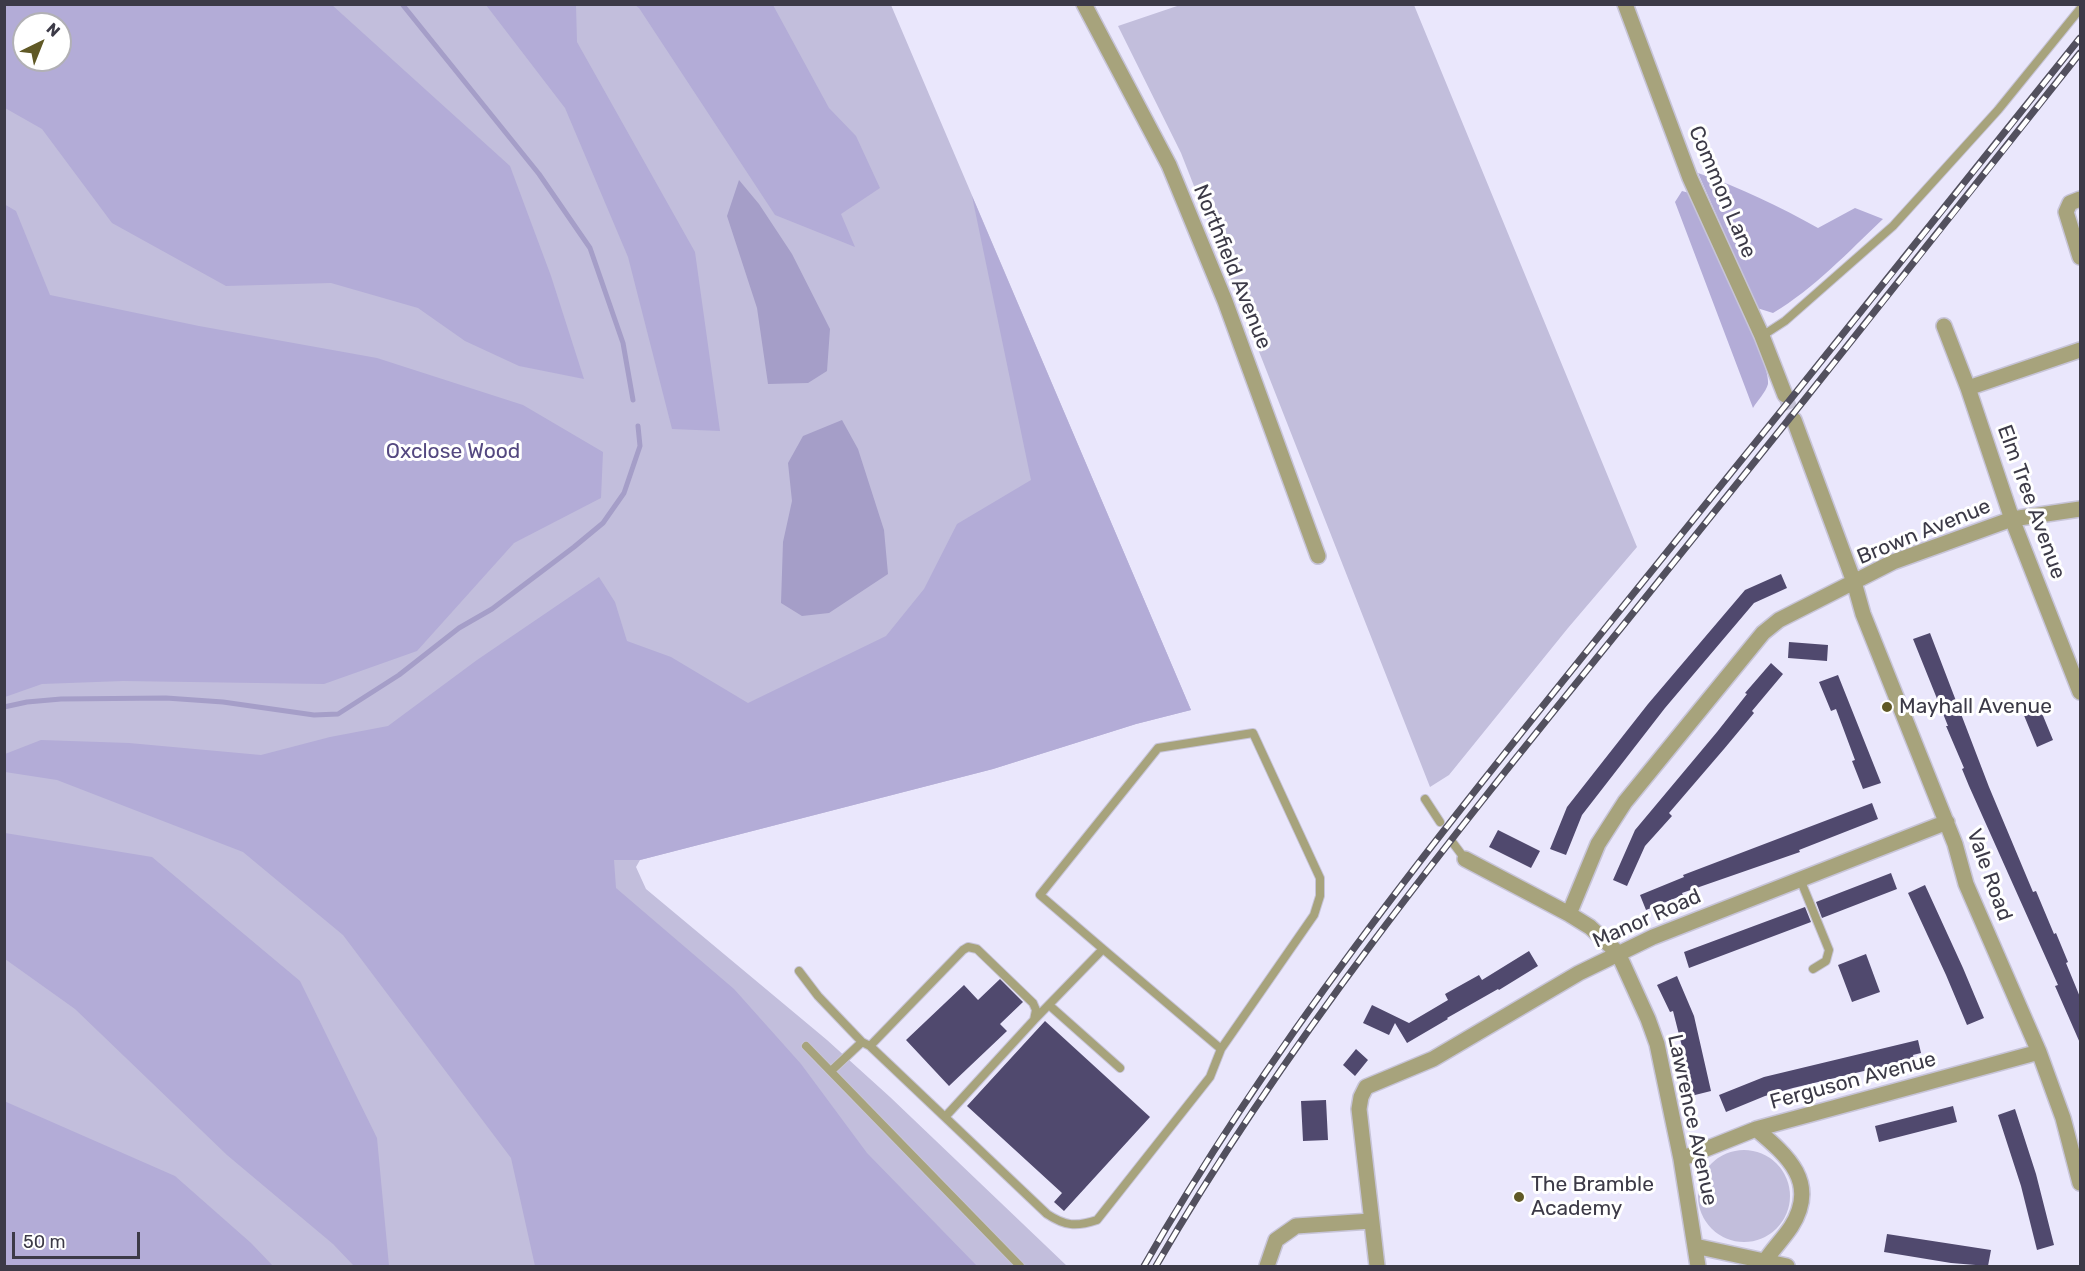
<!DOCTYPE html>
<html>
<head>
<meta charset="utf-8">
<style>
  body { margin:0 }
  #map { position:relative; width:2085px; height:1271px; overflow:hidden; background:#eae7fc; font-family:Rubik,sans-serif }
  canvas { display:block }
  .frame { position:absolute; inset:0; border:6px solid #3c3a47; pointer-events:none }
  .north { position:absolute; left:12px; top:12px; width:60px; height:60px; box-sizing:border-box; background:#fff; border:2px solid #b1b0b5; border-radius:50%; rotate:43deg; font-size:16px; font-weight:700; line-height:24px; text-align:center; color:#3c3a47 }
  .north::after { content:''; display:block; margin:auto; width:21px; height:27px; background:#605926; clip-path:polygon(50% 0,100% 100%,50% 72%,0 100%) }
  .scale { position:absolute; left:12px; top:1232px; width:128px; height:27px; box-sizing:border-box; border:3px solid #3c3a47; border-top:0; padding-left:8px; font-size:18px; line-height:21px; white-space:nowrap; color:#3c3a47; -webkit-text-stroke:4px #fff; paint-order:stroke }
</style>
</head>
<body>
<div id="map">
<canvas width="2085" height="1271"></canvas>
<div class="frame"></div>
<div class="north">N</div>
<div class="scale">50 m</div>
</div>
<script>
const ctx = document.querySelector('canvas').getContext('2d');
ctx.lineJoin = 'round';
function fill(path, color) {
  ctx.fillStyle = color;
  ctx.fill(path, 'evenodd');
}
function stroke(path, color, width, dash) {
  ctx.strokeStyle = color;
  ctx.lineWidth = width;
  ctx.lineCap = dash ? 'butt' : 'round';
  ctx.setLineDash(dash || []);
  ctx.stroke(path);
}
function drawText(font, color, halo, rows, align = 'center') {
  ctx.font = font + ' Rubik,sans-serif';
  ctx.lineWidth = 6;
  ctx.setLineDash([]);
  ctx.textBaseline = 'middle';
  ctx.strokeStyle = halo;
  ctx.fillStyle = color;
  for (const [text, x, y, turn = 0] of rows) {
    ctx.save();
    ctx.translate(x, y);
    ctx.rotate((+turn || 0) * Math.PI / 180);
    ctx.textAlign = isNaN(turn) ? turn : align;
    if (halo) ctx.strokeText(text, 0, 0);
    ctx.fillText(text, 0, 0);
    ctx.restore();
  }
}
fill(new Path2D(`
  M1183 4 1414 5 1637 547 1568 628 1449 775 1430 787 1181 153 1118 26Z
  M5 5H891L1191 710 1136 724 993 769 640 860 636 867 646 889 827 1040 890 1097 1067 1266H5ZM24 24H60V60H24Z
  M1698 1196a46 46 0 1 1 92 0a46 46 0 1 1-92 0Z`), '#c2bedc');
fill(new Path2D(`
  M5 4 332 5 510 166 551 276 584 379 519 366 465 341 418 308 331 283 226 286 112 223 42 129 5 108ZM24 24H60V60H24Z
  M486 5H576L577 42 695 252 720 431 672 429 628 257 565 108Z
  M635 5H773L829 108 856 136 880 188 841 214 855 247 775 215 639 8Z
  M1698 173C1741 188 1779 206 1818 228L1855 208 1883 219C1848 252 1815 288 1773 313L1757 308Z
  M1682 191 1693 194C1705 221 1773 366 1768 384 1766 392 1757 401 1753 408L1675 202Z
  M972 196 1191 710 1136 724 993 769 640 860H614L616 888 734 989 801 1064 867 1153 977 1266H535L511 1158 343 935 243 852 57 780 5 772V754L41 740 129 743 261 755 330 737 388 726 477 660 599 577 615 602 627 641 671 657 748 703 886 636 924 589 957 524 1031 480Z
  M4 204 16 211 50 295 199 326 377 358 523 405 603 452 601 498 514 543 417 651 324 684 123 681 42 684 5 697Z
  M5 833 152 857 300 981 377 1138 389 1266H354L333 1244 227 1155 75 1009 5 959Z
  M4 1101 175 1176 251 1243 273 1266H5Z`), '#b3acd7');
fill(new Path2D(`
  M739 180 759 204 792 254 830 329 827 371 808 383 768 384 757 308 727 216Z
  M842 420 858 449 884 530 888 574 829 613 802 616 781 603 783 542 792 501 788 463 803 436Z`), '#a59ec8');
stroke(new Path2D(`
  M402 4 539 174 590 248 623 343 633 400
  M4 707 27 702 61 699 166 698 223 702 314 715 338 714 399 675 459 628 492 609 574 547 603 523 624 493 640 446 638 426`), '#a59ec8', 5);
fill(new Path2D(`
  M1781 574 1787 588 1754 603 1665 708 1582 815 1566 855 1550 849 1567 807 1648 704 1745 590Z
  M1930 633 1989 787 2033 892 2036 891 2054 934 2056 933 2068 962 2066 963 2080 997V1043L2055 986 2058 985 1969 786 1962 769 1964 768 1946 726H1948L1913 639Z
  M1789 642 1828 645 1827 661 1788 658Z
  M1771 663 1783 674 1752 711 1754 713 1724 749 1669 813 1672 816 1645 846 1627 886 1613 880 1635 830 1717 732 1747 694 1745 693Z
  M1838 675 1881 783 1863 789 1852 761 1855 760 1836 709 1831 711 1819 682Z
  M2039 706 2053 740 2037 747 2023 713Z
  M1872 803 1878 819 1799 850 1800 852 1682 893 1683 895 1646 910 1640 895 1684 877 1683 875Z
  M1498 830 1540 851 1531 868 1489 847Z
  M1891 873 1897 889 1822 918 1816 902Z
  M1925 885 1963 968 1984 1018 1967 1025 1946 975 1908 893Z
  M1805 907 1811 922 1689 968 1684 952Z
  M1529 951 1538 966 1499 990 1498 989 1447 1018 1448 1019 1407 1043 1395 1023 1389 1035 1363 1023 1372 1005 1409 1023 1448 1000 1445 994 1479 975 1482 980Z
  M1866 954 1880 992 1852 1002 1838 965Z
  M1677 976 1694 1016 1711 1091 1691 1096 1688 1083 1691 1082 1673 1011 1670 1012 1657 985Z
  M1000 979 1023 1002 1000 1024 1007 1031 949 1086 906 1040 964 985 978 1000Z
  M1045 1021 1150 1117 1064 1211 1054 1202 1062 1193 967 1106Z
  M1918 1040 1921 1053 1913 1055 1914 1059 1793 1088 1765 1096 1726 1112 1719 1095 1764 1077Z
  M1356 1049 1368 1060 1355 1076 1343 1065Z
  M1326 1100 1328 1140 1303 1141 1301 1101Z
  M1953 1106 1957 1122 1879 1142 1875 1126Z
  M2015 1109 2036 1174 2054 1245 2037 1250 2021 1186 1998 1115Z
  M1887 1234 1991 1250 1988 1266 1951 1263 1884 1252Z`), '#50496e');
stroke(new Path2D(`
  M1785 395 1794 420`), '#c7c4d8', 15, [15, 8]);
const lane = new Path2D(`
  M1762 336 1785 321 1893 226 1998 110 2080 9
  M1425 799 1440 822
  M1453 843 1465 859
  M1800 879 1829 950 1826 961 1813 969
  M799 971 818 996 862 1042
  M1049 1005 1120 1068
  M1034 1020 1103 949 1221 1049 1314 915 1320 896V878L1253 733 1158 748 1040 895 1103 949
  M806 1046 1020 1266
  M870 1046 963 950 968 947 977 949 1033 1003 1036 1010 1034 1020 945 1117
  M831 1071 862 1042 870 1046 1047 1214C1065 1226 1076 1227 1097 1220L1210 1077 1221 1049`);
const street = new Path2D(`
  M1084 4 1169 165 1225 301 1318 556
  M1625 4 1690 178 1762 336 1785 395
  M2080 199 2070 203 2066 212 2080 257
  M1944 326 1968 388 2012 519 2080 692
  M1968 388 2080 350
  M1794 420 1854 582 1863 614 1955 844 1966 884 2039 1052 2063 1118 2080 1183
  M1465 859 1569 914 1590 927 1618 953 1648 1019 1657 1044 1681 1159 1698 1266
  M1569 914 1598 844 1625 802 1763 633 1779 620 1893 562 2012 519 2080 509
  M1756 1129C1788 1156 1819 1183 1791 1227 1783 1239 1773 1249 1765 1261
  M1681 1159 1756 1129 2039 1052
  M1695 1246 1787 1266
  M1267 1266 1276 1240 1296 1226 1371 1221
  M1377 1266 1359 1109 1361 1097 1366 1087 1433 1059 1579 973 1653 937 1947 822`);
stroke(lane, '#c7c4d8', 10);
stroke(street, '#c7c4d8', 18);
stroke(lane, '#a7a37c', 8);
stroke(street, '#a7a37c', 15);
const rail = new Path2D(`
  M1144 1266C1275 1036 1442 831 1608 625 1766 430 1924 234 2080 38
  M1156 1266C1288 1038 1455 833 1621 628 1775 437 1928 246 2080 53`);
stroke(rail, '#52505e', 7);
stroke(rail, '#fff', 4.5, [14]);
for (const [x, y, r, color] of [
  [1887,707,6,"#605926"],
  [1519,1197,6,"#605926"]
]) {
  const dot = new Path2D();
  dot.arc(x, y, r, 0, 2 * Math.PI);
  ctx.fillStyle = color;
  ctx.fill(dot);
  stroke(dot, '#fff', 2);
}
drawText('21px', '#3c3a47', '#fff', [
  ["Common Lane",1722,192,67],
  ["Northfield Avenue",1232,267,68],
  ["Elm Tree Avenue",2031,502,70],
  ["Brown Avenue",1924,532,-22],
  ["Vale Road",1989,875,70],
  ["Manor Road",1647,919,-24],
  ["Ferguson Avenue",1853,1081,-15],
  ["Lawrence Avenue",1692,1120,78]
]);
drawText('21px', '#544880', '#fff', [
  ["Oxclose Wood",453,452]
]);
drawText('21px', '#3c3a47', '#fff', [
  ["Mayhall Avenue",1899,707],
  ["The Bramble",1531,1185],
  ["Academy",1531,1209]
], 'left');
</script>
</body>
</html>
